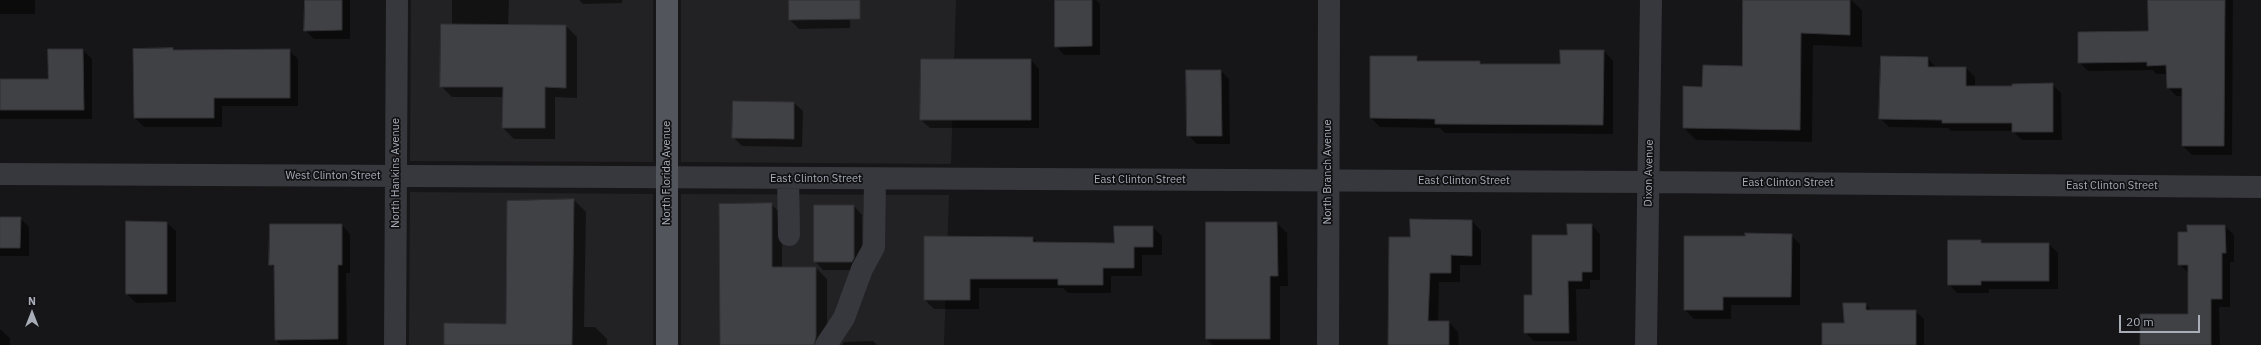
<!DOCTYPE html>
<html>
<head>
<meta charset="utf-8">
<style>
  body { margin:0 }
  #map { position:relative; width:2261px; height:345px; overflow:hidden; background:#161618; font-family:"IBM Plex Sans",sans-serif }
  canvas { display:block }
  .north { position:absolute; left:12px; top:293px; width:40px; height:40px; -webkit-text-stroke:3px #111113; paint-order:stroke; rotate:0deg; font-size:11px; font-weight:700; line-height:16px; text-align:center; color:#a8adb8 }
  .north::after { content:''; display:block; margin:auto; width:14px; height:18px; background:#a8adb8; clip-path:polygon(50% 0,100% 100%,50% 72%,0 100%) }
  .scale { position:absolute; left:2119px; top:315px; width:81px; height:18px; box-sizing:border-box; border:2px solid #a8adb8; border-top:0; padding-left:5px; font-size:12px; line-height:14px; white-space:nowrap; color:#a8adb8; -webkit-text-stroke:3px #111113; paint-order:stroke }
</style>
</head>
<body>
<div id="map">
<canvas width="2261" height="345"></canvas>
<div class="north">N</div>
<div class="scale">20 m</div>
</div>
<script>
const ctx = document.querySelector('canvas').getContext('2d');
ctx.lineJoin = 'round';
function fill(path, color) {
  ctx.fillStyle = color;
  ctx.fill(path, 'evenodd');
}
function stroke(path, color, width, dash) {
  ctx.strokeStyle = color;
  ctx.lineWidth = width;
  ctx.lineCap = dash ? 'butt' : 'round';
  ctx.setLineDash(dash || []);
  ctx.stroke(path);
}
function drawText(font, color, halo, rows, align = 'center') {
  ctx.font = font + ' "IBM Plex Sans",sans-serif';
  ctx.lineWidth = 3.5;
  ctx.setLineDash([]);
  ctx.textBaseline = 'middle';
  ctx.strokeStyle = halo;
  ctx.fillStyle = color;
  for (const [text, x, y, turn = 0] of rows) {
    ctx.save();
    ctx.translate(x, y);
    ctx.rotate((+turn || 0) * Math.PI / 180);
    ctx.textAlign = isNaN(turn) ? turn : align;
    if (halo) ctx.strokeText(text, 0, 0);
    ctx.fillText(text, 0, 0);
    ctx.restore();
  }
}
fill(new Path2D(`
  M411 0H653V162L410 161Z
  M681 0H956L951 164 681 162Z
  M410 192 653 194V345H409Z
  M681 194 949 195 944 345H681Z`), '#222225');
fill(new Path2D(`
  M0 0H35V14H0Z
  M306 0H350V39H314L305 30Z
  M452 0H509L508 26H566L577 37V98L555 97V139H514L503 128 504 97H452L441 86 452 25Z
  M579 0H622V3L583 4Z
  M790 0H850V28L799 29 790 20Z
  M1056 0H1096L1100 4V55H1064L1056 46Z
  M1744 0H1851L1862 10V47L1813 45 1812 142 1696 140 1684 128V87L1703 88 1743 67Z
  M2149 0H2233L2232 155H2192L2183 146V96H2176L2168 87 2167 74H2156L2153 70 2088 71 2079 62 2149 32Z
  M83 50 92 59V119H0V80H49Z
  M134 50H289L298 59V106H222V127H144L135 118Z
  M1604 51 1613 61V134L1445 133 1440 128 1380 127 1371 118 1416 57 1421 62H1480L1483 65H1561Z
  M1928 58 1936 68H1966L1975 77V87L2013 88 2052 84 2061 93 2062 140H2022L2013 131H1951L1948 128 1889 127 1880 118Z
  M1031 60 1039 69V128H930L921 120Z
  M1221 71 1229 79 1230 144H1197L1188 135Z
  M794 103 803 111 802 147 742 146 733 137Z
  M574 200 586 212 584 327H595L607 339V345H445L507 325Z
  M771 204 782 215V268H816L827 279V345H721Z
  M854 206 862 215V267L860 270H823L815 261Z
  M0 218H20L29 227V256H0Z
  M1472 221 1481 231V265H1460V282H1439L1438 322H1449L1458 332 1459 345H1389L1411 238Z
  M127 222 167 223 176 231V302L136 303 127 294Z
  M1207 223H1277L1287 233 1288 286H1280V345H1213L1207 339Z
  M342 225 350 234V273H346L347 345H281L276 340 275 269 270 264Z
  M1592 225 1600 234V280H1590V289H1576L1577 341H1534L1525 332 1533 296 1568 236Z
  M2225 226 2234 235V262H2230V307H2219L2220 345H2141L2189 315V273L2179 264 2188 233Z
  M1153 227 1162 236V255H1142V276H1111V293H1068L1063 288H979V309H934L925 300 1033 238 1038 243 1115 244Z
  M1791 235 1800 244V305H1731V319H1694L1685 310V237Z
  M1980 241 1984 244H2049L2058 253V289H1989V293H1957L1949 284Z
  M1866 304 1872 311H1915L1924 319V345H1823Z
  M0 329 10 338V345H0Z
  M873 341 877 345H842L844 342Z`), '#0007');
const building = new Path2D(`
  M305 0H342V30L304 31Z
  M789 0H860V19L789 20Z
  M1055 0H1092V46L1055 47Z
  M1743 0H1850V35L1801 33 1800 130 1683 128V86L1702 87 1703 65 1742 66Z
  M2148 0H2225L2224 146H2182V88H2167L2166 65 2147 66V62L2078 63V32L2148 31Z
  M441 24 566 25V88L545 87V128H502L503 87H440Z
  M173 48V50L290 49V98H214V118H134L133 49Z
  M48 49H83L84 110H0V79H48Z
  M1560 50H1604L1603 125 1435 124V119L1370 118V56H1417V61H1480V64H1560Z
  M1881 56 1928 57V67H1966V86H2012V84L2053 83V132H2012V123H1942V120L1879 119Z
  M921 59H1031V120H920Z
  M1186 70H1221L1222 136H1187Z
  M733 101 794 102V139L732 138Z
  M574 199 572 345H444V323L506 324 507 201Z
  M772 203V267H816V337L814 345H720L719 204Z
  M814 205H854V258L852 262H814Z
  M0 217H21L20 248H0Z
  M1410 219 1472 220V256L1451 255V273H1430L1428 321H1449V345H1388L1389 237H1410Z
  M126 221 167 222V294H126Z
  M1206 222H1277L1278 276H1270V339H1206Z
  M270 224H342V265H338V339L275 340 274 265H269Z
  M1567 224H1592V272H1582V281H1568L1569 333H1524V295H1532V235H1567Z
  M2187 225H2225L2226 253H2222V299H2211V345H2140V314H2188V265H2178V232H2187Z
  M1114 226H1153V247H1134V268H1103V285H1058V279H970V300H924V236L1033 237V242L1114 243Z
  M1745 233 1792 234 1791 297H1723V310H1684V236H1745Z
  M1948 240H1981V243H2049V281H1981V285H1948Z
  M1843 303H1866V310H1916V345H1822V323H1844Z`);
fill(building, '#404145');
stroke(building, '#303034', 1);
stroke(new Path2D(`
  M0 174 1649 182 2261 187
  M788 178 789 235
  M395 345 397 0
  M826 345 844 318 862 269 874 247 875 179
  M1328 345 1329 0
  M1646 345 1651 0`), '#37383d', 22);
stroke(new Path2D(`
  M667 0V345`), '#53555c', 22);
drawText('11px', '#a8adb8', '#111113', [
  ["North Branch Avenue",1328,172,-90],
  ["North Hankins Avenue",396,173,-90],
  ["North Florida Avenue",667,173,-90],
  ["Dixon Avenue",1649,173,-89],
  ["West Clinton Street",333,176],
  ["East Clinton Street",816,179],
  ["East Clinton Street",1140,180],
  ["East Clinton Street",1464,181],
  ["East Clinton Street",1788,183],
  ["East Clinton Street",2112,186]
]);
</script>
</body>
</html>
